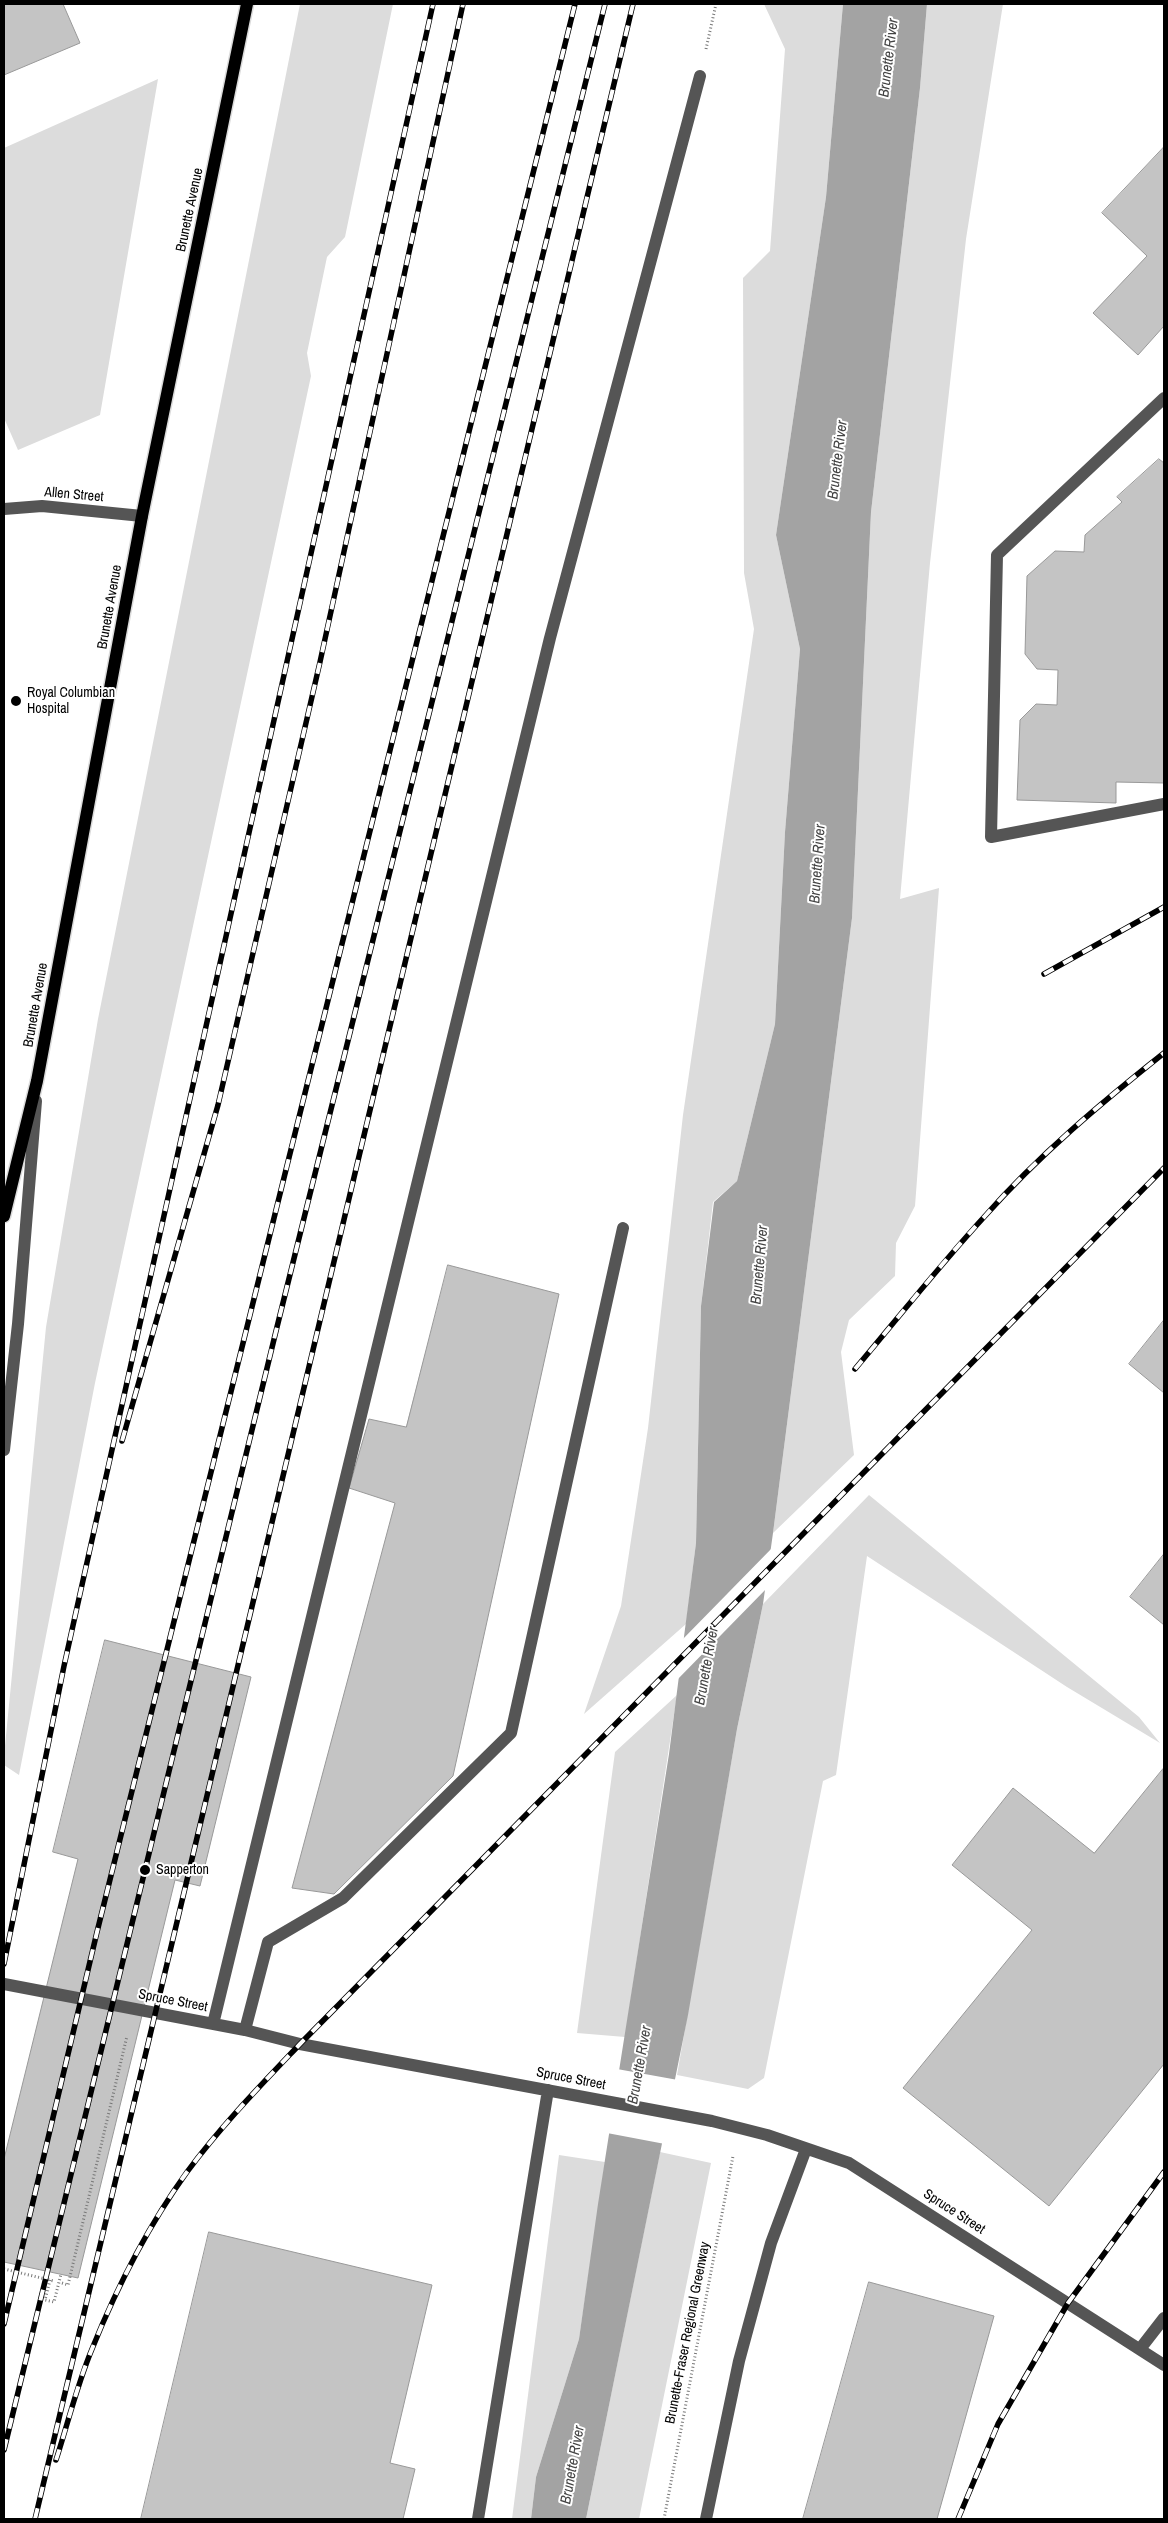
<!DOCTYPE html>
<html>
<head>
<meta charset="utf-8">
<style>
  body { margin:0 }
  #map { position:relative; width:1168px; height:2523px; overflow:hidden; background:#fff; font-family:"Archivo Narrow",sans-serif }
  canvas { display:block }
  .frame { position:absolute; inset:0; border:5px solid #000; pointer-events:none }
</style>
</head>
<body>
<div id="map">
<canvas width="1168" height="2523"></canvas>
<div class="frame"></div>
</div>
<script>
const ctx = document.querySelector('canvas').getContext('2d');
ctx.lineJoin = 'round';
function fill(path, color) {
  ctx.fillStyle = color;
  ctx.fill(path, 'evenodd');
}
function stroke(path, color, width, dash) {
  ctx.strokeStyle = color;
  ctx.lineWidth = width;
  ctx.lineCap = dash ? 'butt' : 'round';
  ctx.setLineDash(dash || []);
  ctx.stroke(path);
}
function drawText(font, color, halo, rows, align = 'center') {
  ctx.font = font + ' "Archivo Narrow",sans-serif';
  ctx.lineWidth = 4;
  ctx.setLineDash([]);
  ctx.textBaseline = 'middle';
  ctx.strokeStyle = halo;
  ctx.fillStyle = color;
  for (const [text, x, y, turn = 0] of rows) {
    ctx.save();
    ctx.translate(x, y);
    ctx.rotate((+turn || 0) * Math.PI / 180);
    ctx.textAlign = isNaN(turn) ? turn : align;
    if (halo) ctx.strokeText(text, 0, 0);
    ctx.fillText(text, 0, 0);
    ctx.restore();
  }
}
fill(new Path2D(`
  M300 4H393L345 237 327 257 307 353 311 376 95 1383 19 1775 4 1765V1756L46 1327 98 1019Z
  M764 4H843L826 197 776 535 800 649 785 832 775 1024 737 1181 713 1202 701 1306 696 1543 686 1624 584 1714 621 1606 648 1428 683 1115 754 629 744 573 743 278 770 251 785 49Z
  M927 4H1003L966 239 930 563 900 899 939 888 915 1206 896 1243 895 1276 849 1320 841 1352 854 1455 773 1533 852 918 871 512 920 88Z
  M158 79 100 415 18 450 4 418V148Z
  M869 1495 1139 1717 1160 1743 1067 1687 867 1556 836 1775 823 1781 764 2078 748 2089 677 2075 737 1729 763 1604Z
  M677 1695 625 2037 577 2033 615 1752Z
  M660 2152 711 2163 639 2519H586Z
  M559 2155 605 2162 579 2339 536 2477 531 2519H512Z`), '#dcdcdc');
fill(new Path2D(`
  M843 4H927L920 88 871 512 852 918 773 1533 763 1604 737 1729 688 2015 586 2519H531L536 2477 579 2339 598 2204 669 1754 696 1543 701 1306 714 1202 737 1181 775 1024 785 832 800 649 776 535 826 197Z`), '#a3a3a3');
fill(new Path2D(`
  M774 1546 768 1587 676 1681 681 1641Z
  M617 2069 678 2080 665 2144 607 2133Z`), '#fff');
const building = new Path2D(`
  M4 4H63L80 43 4 75Z
  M1164 147V326L1138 355 1093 313 1147 256 1102 213Z
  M1159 459 1164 463V783L1116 782V803L1017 800 1020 720 1036 704 1057 705 1058 670 1037 669 1025 654 1027 576 1055 551 1084 552 1085 535 1122 502 1117 497Z
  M448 1265 559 1294 453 1776 334 1894 292 1888 395 1503 349 1488 369 1419 406 1427Z
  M1164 1320V1393L1129 1364Z
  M1164 1554V1625L1130 1597Z
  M105 1640 251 1677 200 1886 175 1880 78 2278 4 2262V2159L78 1859 53 1852Z
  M1163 1769 1164 2064 1049 2206 903 2088 1032 1930 952 1865 1013 1788 1094 1853Z
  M209 2232 432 2285 390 2463 415 2469 403 2519H141Z
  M869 2282 994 2316 937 2519H803Z`);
fill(building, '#c4c4c4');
stroke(building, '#999', 1);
const major = new Path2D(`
  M4 1216 37 1081 142 516 247 4`);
stroke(major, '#dbdbdb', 15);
stroke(new Path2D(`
  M706 49 716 4
  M4 2269 54 2281
  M50 2280 45 2300 54 2302 61 2274
  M62 2283 68 2285 127 2036
  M664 2519 733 2156`), '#777', 3, [1, 2.5]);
stroke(new Path2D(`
  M1164 398 997 555 991 837 1164 804
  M4 509 42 506 142 516
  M4 1450 18 1324 36 1101
  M4 1984 245 2030 300 2044 712 2121 767 2135 849 2163 1164 2365
  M213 2024 550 638 700 76
  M245 2030 268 1942 343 1898 511 1733 623 1228
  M1140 2349 1164 2318
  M478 2519 548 2090
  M706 2519 739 2361 771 2243 806 2149`), '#555', 12);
stroke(major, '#000', 12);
const rail = new Path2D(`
  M1044 974 1164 907
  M855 1369C898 1318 940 1265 985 1216 1039 1155 1101 1103 1164 1053
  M122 1441 218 1105 320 662 463 4
  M4 1964 64 1666 433 4
  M4 2324 97 1932 575 4
  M4 2450 277 1327 605 4
  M56 2460C68 2423 77 2385 92 2349 117 2287 148 2226 187 2172 221 2126 261 2085 300 2044L1164 1168
  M35 2519 633 4
  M958 2519 998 2424 1068 2303 1164 2172`);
stroke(rail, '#000', 5.5);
stroke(rail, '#fff', 4, [11]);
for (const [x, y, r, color] of [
  [16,701,6,"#000"],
  [145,1870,6,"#000"]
]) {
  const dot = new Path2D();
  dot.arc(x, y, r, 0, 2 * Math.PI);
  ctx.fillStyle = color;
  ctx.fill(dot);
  stroke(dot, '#fff', 2);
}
drawText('14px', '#000', '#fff', [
  ["Brunette Avenue",190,210,-78],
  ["Allen Street",74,495,5],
  ["Brunette Avenue",110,607,-80],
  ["Brunette Avenue",36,1005,-80],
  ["Spruce Street",173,2001,11],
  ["Spruce Street",571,2079,11],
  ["Spruce Street",954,2212,33],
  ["Brunette-Fraser Regional Greenway",688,2333,-79]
]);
drawText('14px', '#000', '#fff', [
  ["Royal Columbian",27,693],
  ["Hospital",27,709],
  ["Sapperton",156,1870]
], 'left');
drawText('italic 15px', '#444', '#fff', [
  ["Brunette River",889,58,-83],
  ["Brunette River",838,460,-83],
  ["Brunette River",818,864,-86],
  ["Brunette River",760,1265,-85],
  ["Brunette River",707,1666,-80],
  ["Brunette River",640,2065,-80],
  ["Brunette River",573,2465,-80]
]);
</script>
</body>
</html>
